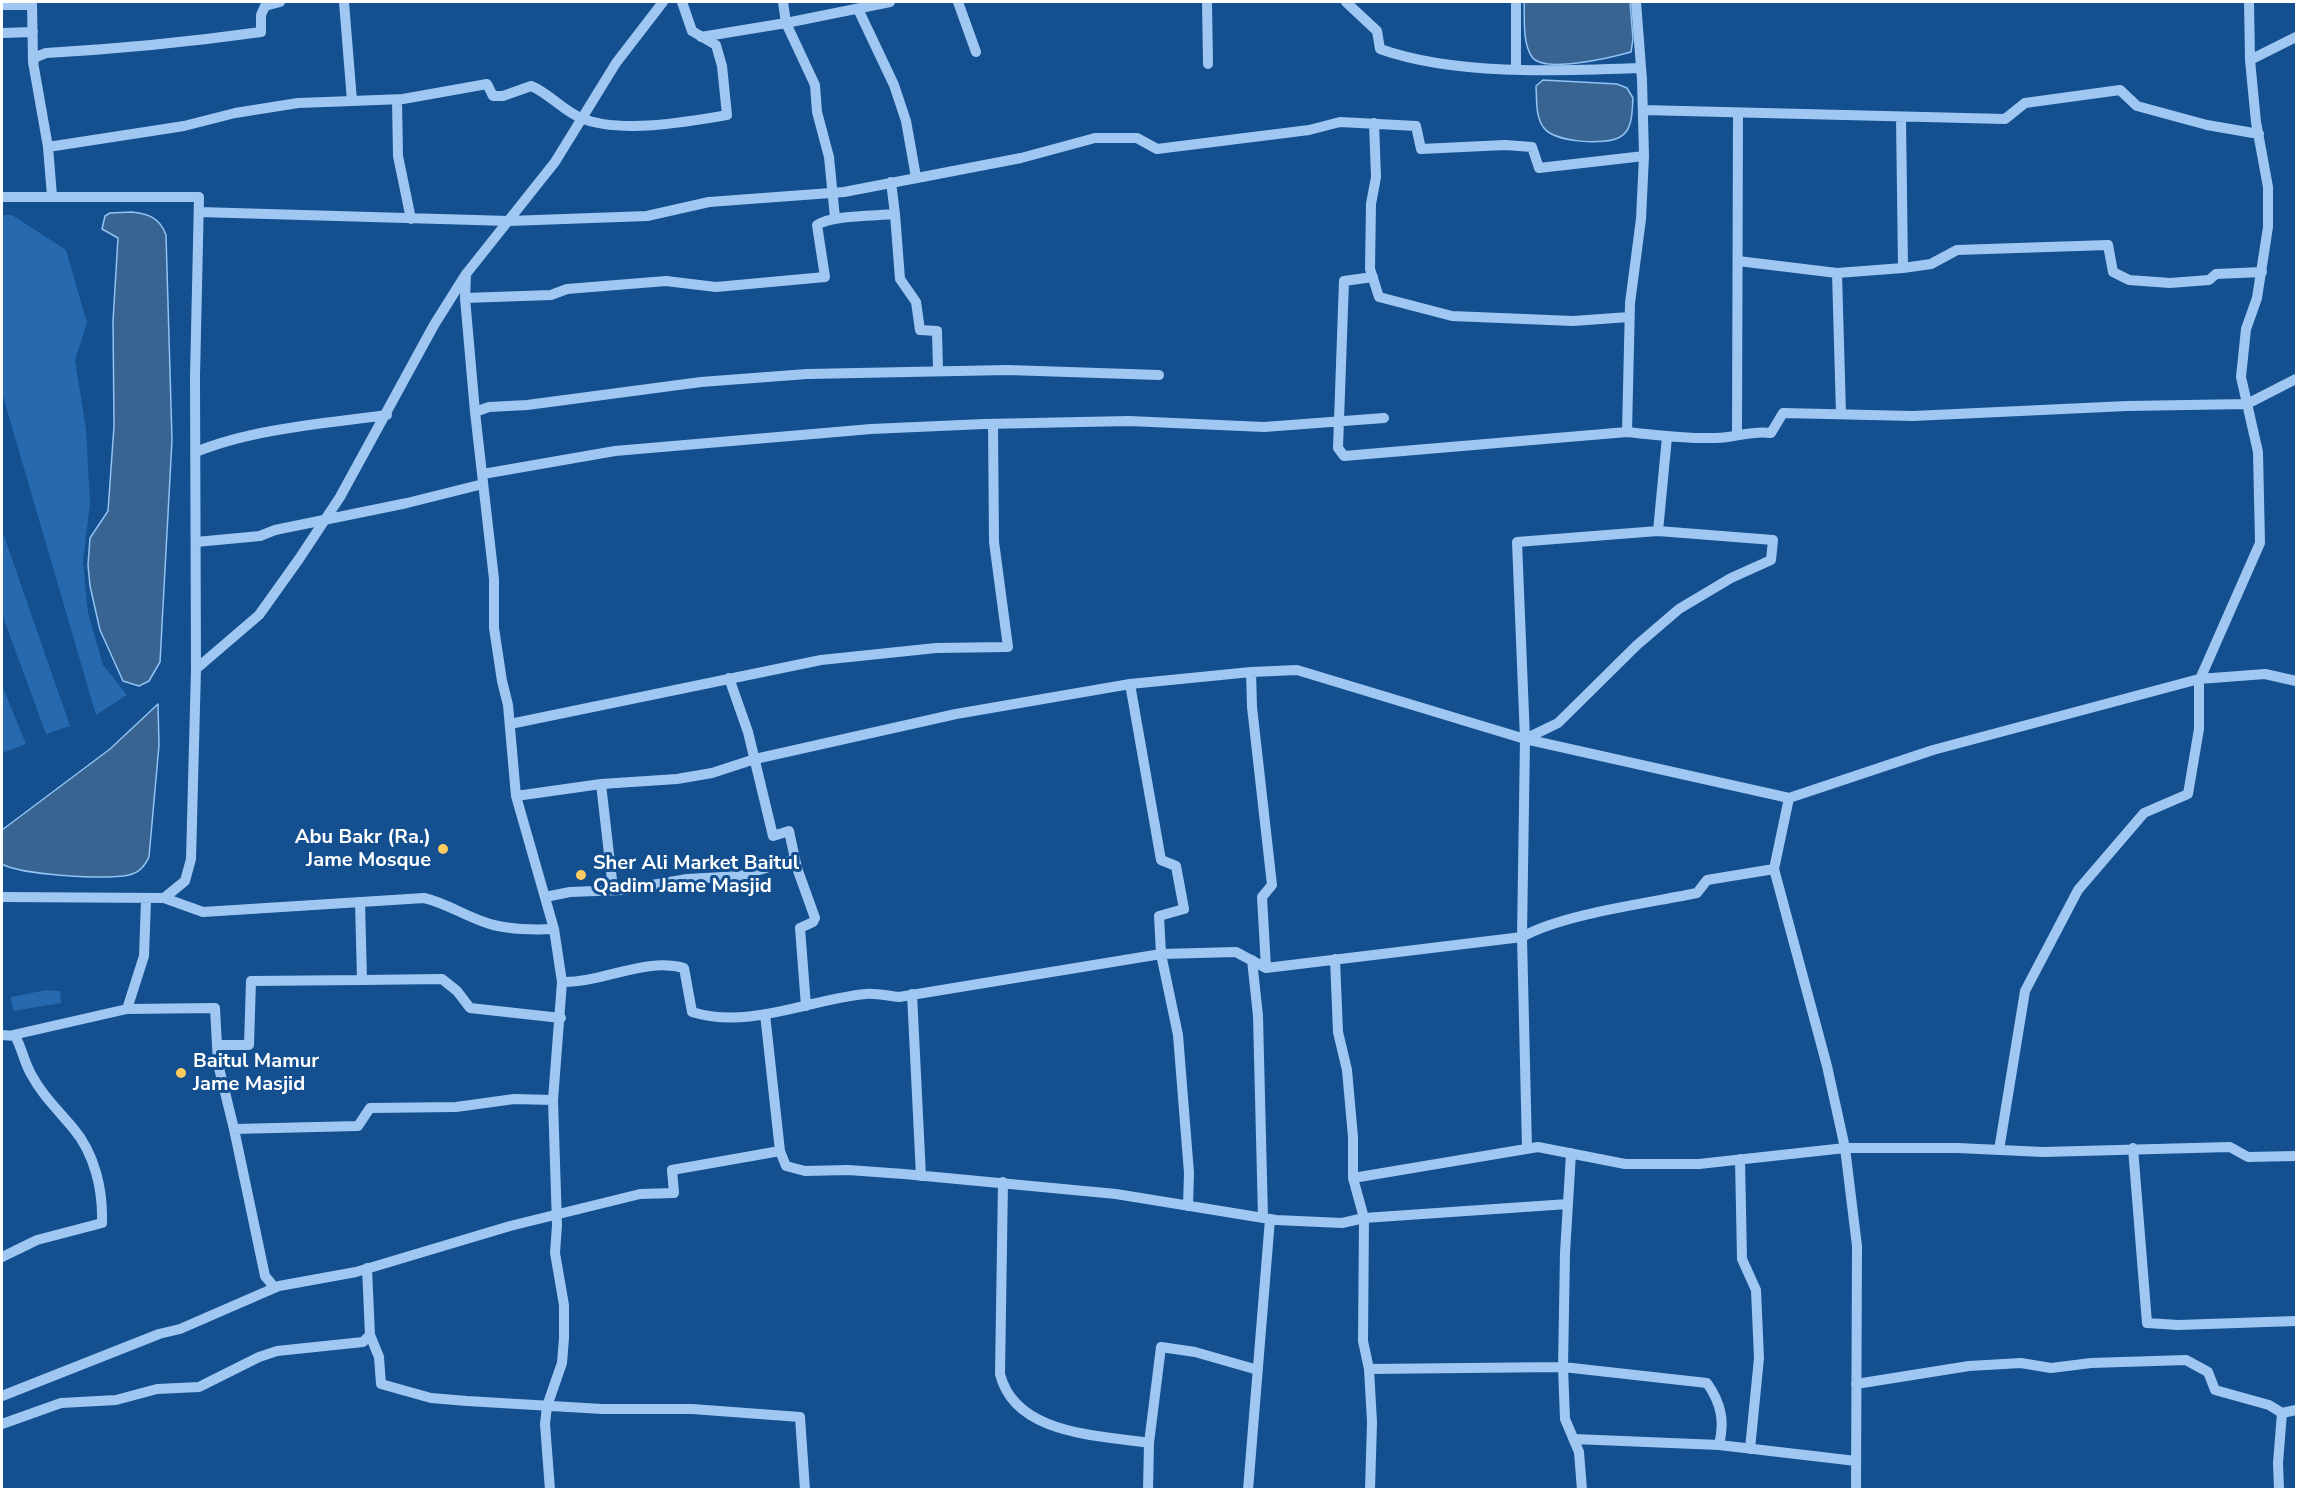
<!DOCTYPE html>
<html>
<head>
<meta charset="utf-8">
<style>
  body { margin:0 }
  #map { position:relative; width:2298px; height:1491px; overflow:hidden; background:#144f8f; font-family:"Nunito Sans",sans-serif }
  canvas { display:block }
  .frame { position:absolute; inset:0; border:3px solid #fff; pointer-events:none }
</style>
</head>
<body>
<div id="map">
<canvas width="2298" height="1491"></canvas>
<div class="frame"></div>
</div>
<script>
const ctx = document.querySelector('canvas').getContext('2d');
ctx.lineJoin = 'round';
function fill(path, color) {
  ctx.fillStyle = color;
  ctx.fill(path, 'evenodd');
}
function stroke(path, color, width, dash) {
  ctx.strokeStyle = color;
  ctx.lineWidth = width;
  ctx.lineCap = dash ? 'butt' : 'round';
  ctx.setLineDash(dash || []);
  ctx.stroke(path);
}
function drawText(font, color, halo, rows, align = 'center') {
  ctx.font = font + ' "Nunito Sans",sans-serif';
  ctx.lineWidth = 6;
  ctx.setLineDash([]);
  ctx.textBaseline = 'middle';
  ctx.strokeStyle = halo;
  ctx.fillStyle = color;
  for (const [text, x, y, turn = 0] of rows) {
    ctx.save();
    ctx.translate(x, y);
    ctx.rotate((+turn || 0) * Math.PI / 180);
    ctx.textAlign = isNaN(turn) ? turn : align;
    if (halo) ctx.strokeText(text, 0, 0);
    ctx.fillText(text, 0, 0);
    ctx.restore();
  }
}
fill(new Path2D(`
  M2 215H12L66 250 87 323 75 360 86 429 90 503 83 562 88 613 103 665 127 695 96 715 2 393Z
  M2 530 70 726 46 734 2 614Z
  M2 685 26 744 2 753Z
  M46 990 60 991 61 1003 13 1011 11 997Z`), '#2669ae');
const water = new Path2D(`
  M1524 2H1630L1633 39 1631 52C1613 57 1544 74 1532 57 1522 42 1525 18 1524 2Z
  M1543 80 1617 84 1627 88 1633 98C1632 111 1633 130 1620 137 1605 146 1554 142 1544 128 1535 117 1537 99 1536 86Z
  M132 212C149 214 160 218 166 235L172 440 160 662 149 681 139 686 123 681 100 630 90 586 88 565 90 538 108 511 114 426 113 321 118 238 102 229 105 216 110 213Z
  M158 704 159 745 149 857C145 866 139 873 129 875 104 880 22 875 2 864V830L110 749Z`);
fill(water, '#396492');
stroke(water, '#91c3f4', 1.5);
stroke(new Path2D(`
  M32 2 33 62 36 57 46 53C118 49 189 42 261 32V15L265 6 280 2
  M783 2 786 23 815 85 817 112 829 157 835 218
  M958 2 976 52
  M1207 2 1208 64
  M1346 2 1377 31 1380 49C1456 76 1561 71 1641 68
  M2 5H32
  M858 9 894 85 906 121 916 177
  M2 33 33 32
  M701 37 786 23 890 2
  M2250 60 2296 37
  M33 62 48 147 52 196
  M1516 69V2
  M397 100 398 156 411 219
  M352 101 403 99 487 84 493 96H503L531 86C549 93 562 110 581 118 619 134 687 122 727 115L722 66 716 45 692 31 682 2
  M1643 110 2005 119 2025 103 2120 90 2137 106 2207 125 2259 134
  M1374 123 1376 177 1371 204 1370 269 1379 297 1452 316 1573 321 1629 317
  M48 147 184 126 235 113 298 103 352 101 344 2
  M2 197H199L195 377 196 669
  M199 212 509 221 647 216 709 202 844 192 1021 158 1095 138H1137L1157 149 1309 130 1340 122 1416 126 1421 149 1505 145 1532 147 1539 168 1644 156
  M895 214 900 279 916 302 920 330 937 331 938 370
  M1738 261 1837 273
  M1903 268 1931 264 1957 250 2108 245 2113 272 2129 280 2170 283 2209 280 2216 274 2262 272
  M466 274 465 298 475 412 494 579V628L502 681 508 705 516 796 554 929 562 982 553 1100 557 1225 555 1253 564 1305V1338L562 1363 547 1406 545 1424 550 1490
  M1373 277 1344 281 1338 448 1344 456 1627 432C1656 435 1686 439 1716 438 1735 438 1751 430 1771 433L1783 413 1913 416 2127 406 2247 404 2296 379
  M465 298 551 295 567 289 666 281 716 287 825 277 817 225C831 215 876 216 895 214L891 182
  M475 412 489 407 527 405 701 382 807 374 1008 370 1159 375
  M1841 414 1837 273 1903 268 1901 118
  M1627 432 1630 303 1641 219 1644 156 1642 80 1636 2
  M1737 434 1738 113
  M196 452C251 429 327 423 387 415
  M483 474 615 451 871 429 984 424 1129 421 1264 427 1384 418
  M196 542 260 536 275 530 407 503 483 484
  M729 678 748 732 773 836 789 831 797 868 815 918 813 922 800 928 806 1006
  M2200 679 2260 543 2258 452 2241 377 2246 329 2257 298 2268 227V187L2256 122 2250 60 2249 2
  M1130 684 1251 672
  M510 724 821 660 936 648 1008 647 994 542 993 424
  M1525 739 1558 723 1637 645 1679 609 1731 578 1771 560 1773 540 1658 531 1667 437
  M601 784 677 779 712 773 755 759 956 714 1130 684 1161 860 1176 866 1184 909 1159 916 1161 954 1178 1035 1189 1173 1188 1206
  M516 796 601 784 613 889
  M1774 869 1827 1066 1845 1148 1857 1246 1856 1490
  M2 897 164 898 203 912 424 898C446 903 463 915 484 922 505 930 532 930 554 929
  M545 897 570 892 623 890 687 879 740 876 795 859
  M164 898 185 881 191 859 196 669 259 615 299 559 340 497 434 325 466 274 555 162 616 63 663 2
  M146 900 144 956 127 1009 215 1008 218 1064 234 1129 358 1126 370 1108 456 1107 514 1099 553 1100
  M360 902 362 980 442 979 457 991 470 1008 561 1018
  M1335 959 1338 1032 1347 1070 1353 1137V1178L1364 1218 1363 1341 1369 1369 1372 1422 1370 1490
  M1252 960 1258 1016 1263 1218
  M1266 968 1262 897 1272 885 1252 707 1251 672 1297 670 1525 739 1789 798
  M562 982C602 983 645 957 684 968L692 1012C749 1030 810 999 866 994 877 993 888 996 899 997L1161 954 1236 952 1266 968 1522 937C1562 914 1649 903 1697 893L1707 880 1774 869 1789 798 1933 750 2199 679 2265 674 2296 681
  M912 994 921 1176
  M765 1014 780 1151 786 1166 805 1171 848 1170 904 1174 1116 1194 1276 1220 1342 1223 1364 1218 1568 1204
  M2 1035 15 1036C22 1048 24 1062 31 1074 42 1095 58 1110 73 1128 95 1154 103 1190 102 1223L37 1240 2 1257
  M13 1035 127 1009
  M217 1045H249L251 981 362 980
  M234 1129 265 1276 275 1288
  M1527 1148 1522 937 1525 739 1517 542 1658 531
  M2133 1148 2147 1323 2178 1325 2296 1321
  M1999 1150 2025 991 2078 890 2144 813 2188 794 2199 729V679
  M1571 1153 1565 1253 1563 1367 1565 1419 1579 1452 1582 1490
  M1740 1159 1742 1259 1756 1290 1759 1358 1750 1449
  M1353 1178 1538 1147 1625 1164H1699L1845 1148H1958L2043 1152 2230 1147 2248 1157 2296 1156
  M1003 1182 1000 1374C1015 1435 1098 1435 1149 1443
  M370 1335 379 1357 381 1384 431 1398 467 1401 602 1409H692L800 1417 805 1490
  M1369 1369 1563 1367 1707 1383C1721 1403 1725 1421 1719 1445
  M1856 1384 1969 1366 2021 1363 2051 1368 2091 1363 2186 1360 2208 1372 2215 1390 2269 1405 2282 1413 2278 1463 2279 1490
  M2 1396 159 1334 180 1329 279 1286 356 1272 510 1226 640 1194 674 1193 672 1170 780 1151
  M2282 1413 2296 1410
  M2 1424 61 1403 116 1400 157 1389 199 1387 259 1357 277 1351 363 1342 370 1335 367 1268
  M1574 1439 1719 1445 1856 1461
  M1148 1490 1149 1443 1161 1347 1195 1352 1258 1370
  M1248 1490 1270 1219`), '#9fc7f1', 10);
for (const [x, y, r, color] of [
  [443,849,6,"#ffca5f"],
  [581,875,6,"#ffca5f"],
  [181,1073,6,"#ffca5f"]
]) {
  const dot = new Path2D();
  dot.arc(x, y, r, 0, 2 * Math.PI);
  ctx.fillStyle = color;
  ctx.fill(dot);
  stroke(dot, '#144f8f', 2);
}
drawText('bold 20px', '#fff', '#144f8f', [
  ["Abu Bakr (Ra.)",431,838,"right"],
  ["Jame Mosque",431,861,"right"],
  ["Sher Ali Market Baitul",593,864],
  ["Qadim Jame Masjid",593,887],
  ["Baitul Mamur",193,1062],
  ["Jame Masjid",193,1085]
], 'left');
</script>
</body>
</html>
